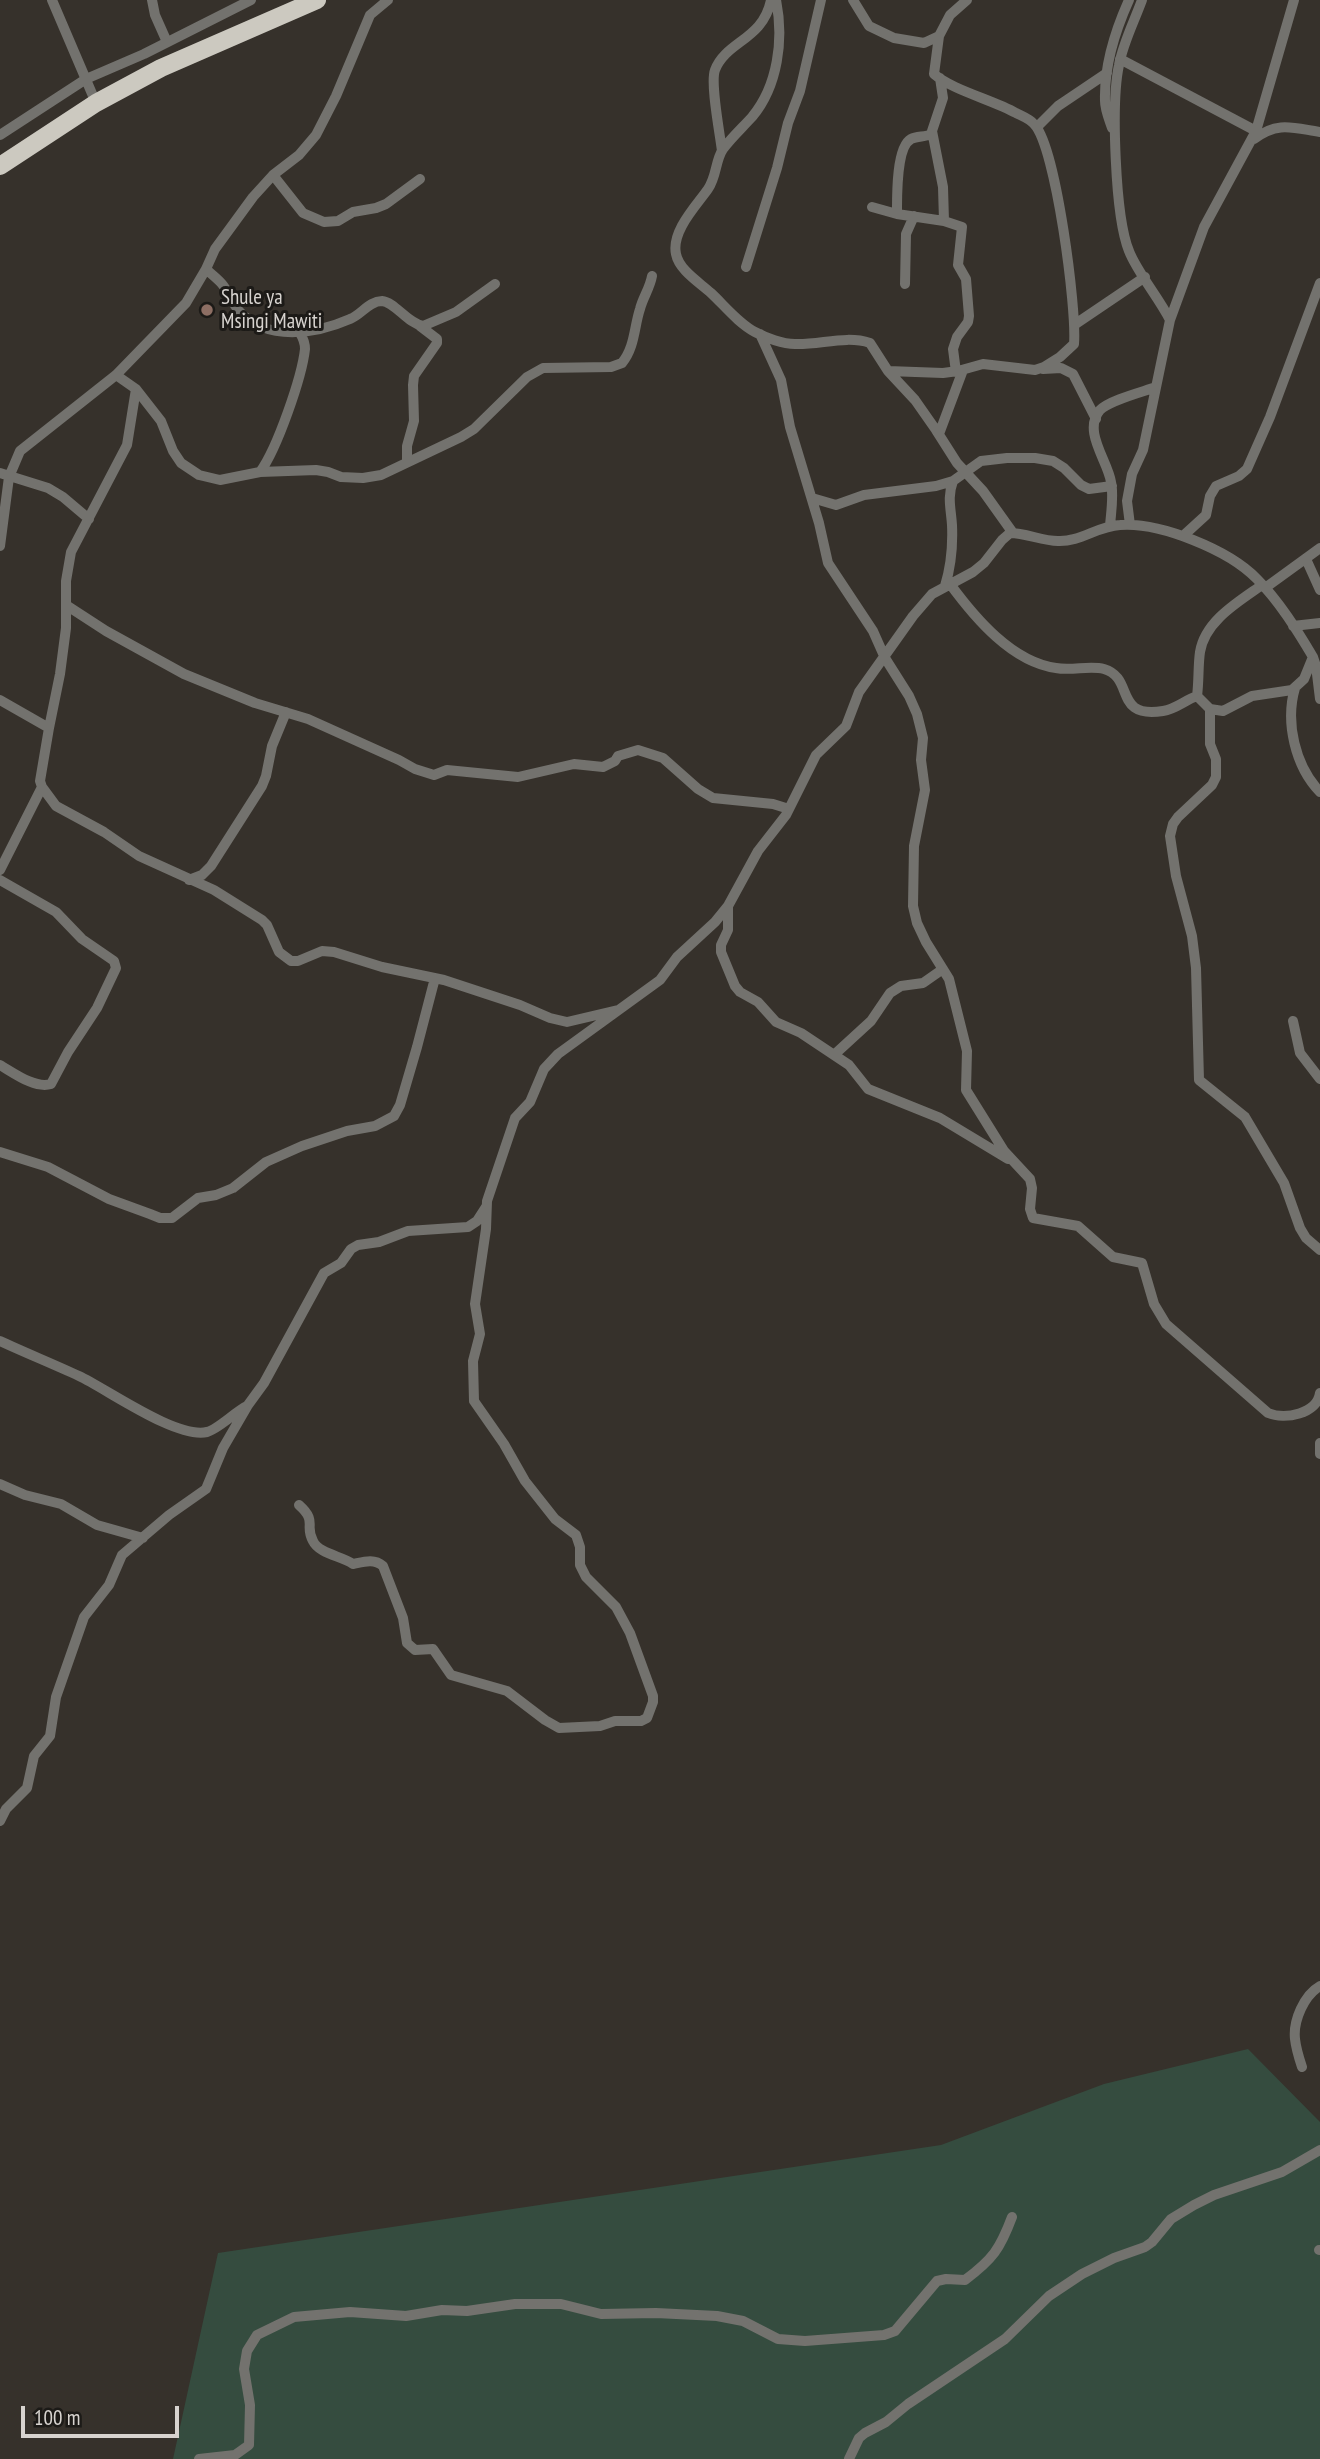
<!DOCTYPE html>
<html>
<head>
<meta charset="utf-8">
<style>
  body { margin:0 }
  #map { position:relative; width:1320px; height:2459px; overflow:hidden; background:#36312b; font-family:"PT Sans Narrow",sans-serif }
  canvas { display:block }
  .scale { position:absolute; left:21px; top:2406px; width:158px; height:32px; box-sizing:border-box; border:4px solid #d7d3cf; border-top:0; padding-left:9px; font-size:21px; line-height:24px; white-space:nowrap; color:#d7d3cf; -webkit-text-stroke:5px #1c1a17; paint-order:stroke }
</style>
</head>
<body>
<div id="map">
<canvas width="1320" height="2459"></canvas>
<div class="scale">100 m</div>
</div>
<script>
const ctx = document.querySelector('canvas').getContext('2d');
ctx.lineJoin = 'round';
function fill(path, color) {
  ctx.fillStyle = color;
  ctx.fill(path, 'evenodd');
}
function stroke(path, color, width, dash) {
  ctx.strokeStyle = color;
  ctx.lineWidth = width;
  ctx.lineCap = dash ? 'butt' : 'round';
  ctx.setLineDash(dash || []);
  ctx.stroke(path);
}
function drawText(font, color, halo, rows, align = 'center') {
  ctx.font = font + ' "PT Sans Narrow",sans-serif';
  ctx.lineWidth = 6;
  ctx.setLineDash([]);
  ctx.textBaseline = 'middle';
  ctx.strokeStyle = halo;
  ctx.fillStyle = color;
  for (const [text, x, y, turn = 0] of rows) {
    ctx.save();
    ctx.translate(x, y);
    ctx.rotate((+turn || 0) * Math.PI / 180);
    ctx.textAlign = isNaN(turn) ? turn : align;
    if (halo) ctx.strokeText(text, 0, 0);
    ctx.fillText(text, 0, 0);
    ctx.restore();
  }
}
fill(new Path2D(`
  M1248 2049 1320 2122V2459H173L218 2253 941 2145 1104 2084Z`), '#354c3f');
stroke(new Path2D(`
  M52 0 96 103
  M152 0 155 15 167 42
  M776 0C784 39 778 86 752 117 742 128 732 137 723 149 715 161 717 176 708 189 697 205 671 231 676 254 679 270 699 282 711 293 724 305 738 323 755 332 766 338 783 344 795 344 820 345 846 335 870 343L888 371 915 400 936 430 957 463 983 491 1013 533
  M853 0 869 26 894 38 924 43 939 36
  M1142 0C1134 22 1123 43 1119 65 1111 102 1115 217 1129 251 1137 272 1159 298 1170 320
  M1120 59 1256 131
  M940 78 943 98 932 131 943 187 944 221
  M1037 127 1058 106 1107 73
  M1112 128C1109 119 1105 110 1105 101 1104 67 1115 31 1129 0
  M0 135 86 79 144 54 251 0
  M1254 139C1278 121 1293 128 1320 132
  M722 151C720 134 710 83 715 70 726 41 763 40 771 0
  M273 175 303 213 324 222 338 221 353 212 376 208 386 204 420 179
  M872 207 897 214 944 221 962 227 958 265 966 279 969 316 968 322 957 337 953 349 956 372
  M897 214C897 199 896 147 911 139 917 136 925 137 932 134
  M746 267 777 168 788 123 800 91 821 0
  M206 269C211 274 218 279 222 284 229 292 232 303 239 311 267 342 316 334 350 319 361 315 369 301 382 301 395 302 407 323 423 326L456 312 495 284
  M905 284 906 234 914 216
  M1074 325 1145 277
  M760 334 781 380 790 427 819 523 828 563 873 631 885 658 909 696 917 714 923 738 921 760 925 790 914 846 913 906 917 923 926 942 949 979 967 1051 966 1090 1004 1151 1030 1179 1032 1188 1030 1209 1033 1218 1078 1226 1113 1257 1142 1263 1154 1304 1166 1324 1268 1413C1285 1420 1317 1414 1320 1393
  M1043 369 1061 368 1073 374 1096 419
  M888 371 943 373 958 371 983 364 1035 370 1044 367 1060 357 1074 344C1077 310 1056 146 1034 124 1030 119 1022 116 1016 113 993 100 952 90 934 74L939 36 950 15 967 0
  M116 375 136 389 161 421 173 451 181 463 199 475 220 480 260 472 316 470 328 472 341 477 363 478 381 475 461 437 474 429 527 377 543 368 611 367 622 363C635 347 634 327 640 309 643 297 650 288 652 276
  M939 434 963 370
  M407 462V446L414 421 413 385 414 376 437 343V339L420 326
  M260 472C277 449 302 377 305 349 305 343 303 338 300 333
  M0 473 48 488 63 497 89 519
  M812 498 836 505 864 495 936 486 953 481 981 461 1007 458H1035L1053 461 1064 468 1081 485 1089 489 1112 486
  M1130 525 1127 501 1132 474 1143 450 1170 320 1204 227 1256 131 1294 0
  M1110 526C1111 512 1114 496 1111 482 1108 461 1082 431 1100 410 1110 400 1142 392 1156 387
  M1183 536 1206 515 1210 496 1216 486 1239 476 1247 469 1270 417 1320 283
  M0 546 9 477 20 451 116 375 186 303 206 269 215 249 253 197 273 175 299 155 316 135 336 96 370 15 388 0
  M1306 559 1320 590
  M950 584C975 618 1012 662 1056 668 1072 671 1090 665 1104 669 1135 678 1113 719 1163 711 1176 709 1185 700 1197 696L1210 709 1223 711 1252 696 1292 690 1304 679 1313 657
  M945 586C951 566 953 547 952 525 951 509 947 497 953 481
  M1265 588 1320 548
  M66 605 106 631 184 674 255 703 308 719 399 760 415 769 434 775 447 770 518 777 574 764 603 767 615 761 618 756 638 750 663 758 698 789 713 798 773 804 789 809
  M1293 626 1320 623
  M1295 688C1285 722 1295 766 1320 792
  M1197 696C1199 682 1198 665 1200 652 1205 621 1238 602 1262 585
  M0 700 49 728 40 781 42 787 56 806 104 832 139 856 214 890 262 920 267 925 279 952 291 961H298L322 951 334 952 382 967 444 980 520 1005 550 1018 567 1022 618 1010
  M1210 709V744L1216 759V777L1212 785 1178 817 1173 824 1170 836 1176 876 1192 936 1196 968 1199 1080 1245 1117 1284 1183 1300 1228 1306 1238 1320 1250
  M49 728 60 674 66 628V581L71 552 127 445 136 389
  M0 870 42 787
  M0 880 56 912 82 939 114 961 116 968 97 1008 68 1052 51 1084C35 1089 14 1073 0 1065
  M189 880 202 875 211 866 262 786 266 776 272 746 286 712
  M728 906V930L721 945V952L735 986 740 992 758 1002 776 1022 801 1033 849 1065 868 1089 940 1118 1008 1159
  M1293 1021 1300 1053 1320 1079
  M835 1054 871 1021 890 993 901 986 923 983 943 969
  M0 1152 48 1167 109 1199 150 1214 160 1218H172L198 1198 216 1195 233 1188 266 1162 302 1146 347 1131 375 1126 394 1116 400 1105 417 1047 435 978
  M0 1341C26 1353 53 1364 79 1376 107 1389 176 1439 207 1432 217 1430 235 1412 247 1406
  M1320 1443V1454
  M0 1484 25 1495 61 1504 97 1525 143 1538
  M299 1505C318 1522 304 1525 313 1541 319 1554 342 1556 353 1564 363 1562 374 1558 383 1566L403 1618 407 1643 415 1650 433 1649 451 1675 507 1691 545 1720 559 1728 600 1726 615 1721H641L647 1718 653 1702V1696L630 1633 616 1607 586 1577 580 1565V1547L576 1535 555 1519 525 1481 504 1444 474 1401 473 1361 480 1334 475 1304 486 1229 487 1201 515 1118 530 1102 544 1069 558 1054 660 980 677 957 715 922 728 906 758 851 786 815 816 755 846 726 859 692 913 616 932 594 973 572 984 563 1002 540 1010 533C1026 533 1042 541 1058 541 1080 542 1098 526 1120 525 1160 522 1229 550 1257 579 1279 601 1297 630 1313 657L1316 666 1320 699
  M0 1821 6 1809 27 1788 34 1756 50 1736 56 1697 84 1617 109 1585 122 1555 169 1515 206 1489 223 1448 248 1405 264 1383 324 1273 341 1263 351 1249 358 1245 379 1242 408 1231 468 1227 477 1221 486 1207
  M1302 2067C1299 2058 1296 2048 1295 2039 1293 2021 1304 1995 1320 1986
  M1319 2250H1320
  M199 2459 235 2455 249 2445 250 2405 244 2369 247 2351 257 2335 294 2317 350 2312 406 2316 442 2310 467 2311 515 2304H561L601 2314 656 2313 717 2316 743 2321 778 2339 805 2341 884 2335 895 2331 937 2281 946 2279 965 2280C993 2259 1000 2249 1012 2217
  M849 2459 859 2438 865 2433 886 2422 908 2404 1005 2339 1049 2296 1082 2274 1114 2258 1145 2247 1152 2242 1171 2219 1194 2205 1214 2195 1282 2172 1320 2150`), '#73726e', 10);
stroke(new Path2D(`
  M0 166 96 103 161 68 317 0`), '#ccc9c0', 18);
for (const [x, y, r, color] of [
  [207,310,7,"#8d6e63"]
]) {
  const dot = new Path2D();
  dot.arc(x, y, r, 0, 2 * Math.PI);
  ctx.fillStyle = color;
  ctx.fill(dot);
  stroke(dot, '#1c1a17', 2.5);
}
drawText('21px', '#d7d3cf', '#1c1a17', [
  ["Shule ya",221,298],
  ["Msingi Mawiti",221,322]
], 'left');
</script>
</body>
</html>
